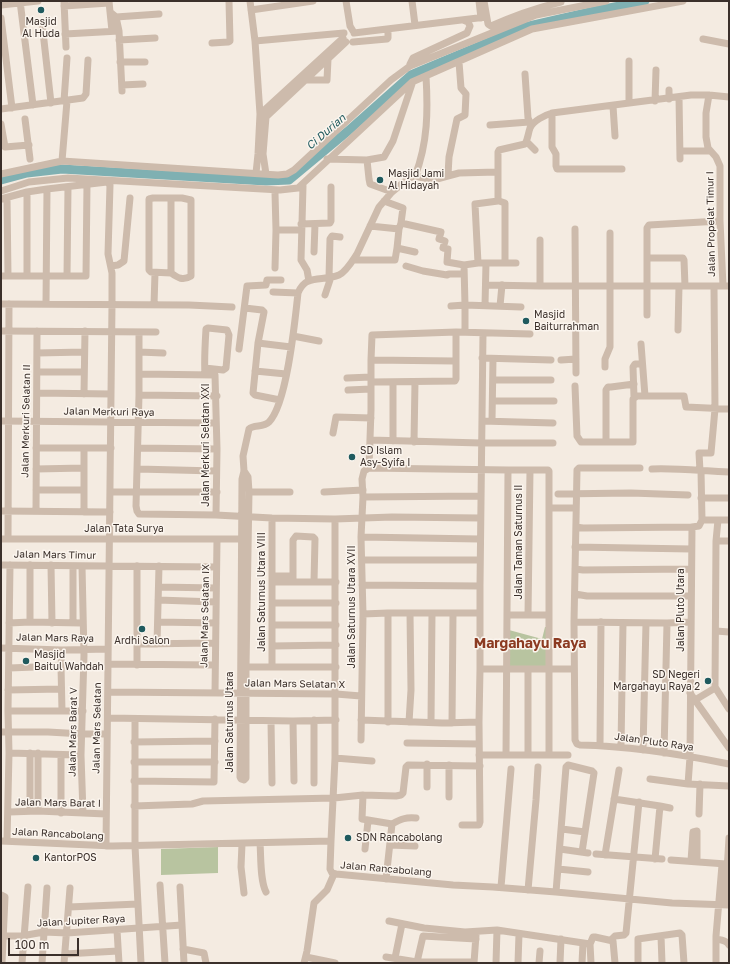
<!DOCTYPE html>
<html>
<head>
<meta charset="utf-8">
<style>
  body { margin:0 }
  #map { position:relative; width:730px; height:964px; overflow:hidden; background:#f4ebe1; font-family:"Golos Text",sans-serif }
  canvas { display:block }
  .frame { position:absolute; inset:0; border:2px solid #3b302b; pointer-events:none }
  .scale { position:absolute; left:8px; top:938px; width:71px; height:18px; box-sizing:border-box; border:2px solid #3b302b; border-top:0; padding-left:5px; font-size:12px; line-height:14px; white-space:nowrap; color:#3b302b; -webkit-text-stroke:3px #fbf5ee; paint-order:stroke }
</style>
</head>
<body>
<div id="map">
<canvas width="730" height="964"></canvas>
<div class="frame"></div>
<div class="scale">100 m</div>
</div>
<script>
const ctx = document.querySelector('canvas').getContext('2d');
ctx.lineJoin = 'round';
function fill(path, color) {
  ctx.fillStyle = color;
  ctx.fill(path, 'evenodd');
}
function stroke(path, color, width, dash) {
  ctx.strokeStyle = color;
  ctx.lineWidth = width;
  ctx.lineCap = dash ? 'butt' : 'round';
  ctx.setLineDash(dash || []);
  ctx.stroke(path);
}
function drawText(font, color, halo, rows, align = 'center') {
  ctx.font = font + ' "Golos Text",sans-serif';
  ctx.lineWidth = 3;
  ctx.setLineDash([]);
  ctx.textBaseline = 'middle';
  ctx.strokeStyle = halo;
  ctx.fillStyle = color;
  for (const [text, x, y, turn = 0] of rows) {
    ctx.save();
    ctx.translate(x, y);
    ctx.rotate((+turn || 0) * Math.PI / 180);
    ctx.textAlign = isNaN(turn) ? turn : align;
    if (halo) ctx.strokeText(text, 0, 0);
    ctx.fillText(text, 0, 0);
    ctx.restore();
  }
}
fill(new Path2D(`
  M545 627H548L547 667 508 666 509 630 542 639Z
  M218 847V873L161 875V849Z`), '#b8c4a0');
stroke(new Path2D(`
  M1 180 27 173 62 169 266 181 289 180 348 131 411 75 525 27 599 10 645 1`), '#7fb0b2', 9);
stroke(new Path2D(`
  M20 1 33 105
  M64 1 66 47
  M109 1 110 12 116 17 119 31 122 91
  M250 1 255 41 260 114
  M346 1 350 26 353 31
  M412 1 415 25
  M479 1 481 18
  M484 1 488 24 491 26C516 15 535 8 561 2
  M1 5 38 1
  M64 6 109 3
  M251 10 313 1
  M110 12 112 31
  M116 17 159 14
  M1 18 12 108
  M42 23 51 103
  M354 33 486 17
  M65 34 119 31
  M703 39 729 44
  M119 40 155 38
  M255 41 344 33
  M353 42 387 39 388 38V29
  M212 43 228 42 230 41 229 1
  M120 62H145
  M410 64 413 58 467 33 470 26 468 22 463 20
  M525 74 528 118 531 125
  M304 79 305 80H327L328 59
  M122 85 143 84
  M669 90V99
  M709 95 706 113V137L708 148 716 157 720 166V221L723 286
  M679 97 680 159
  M64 101 67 58
  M655 101 656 70
  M629 103V61
  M613 106 615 136
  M1 109 83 98 86 94 88 60
  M552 113V147L556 154V166L557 169H622
  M25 119 30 159
  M1 124 5 147 29 145
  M490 125 529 122
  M527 142 535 150
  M680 151H709
  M327 159 367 160 384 157 393 141 412 84
  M367 160 369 179 370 184 392 192
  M62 161 67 101
  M256 173 258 154 260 114 343 38
  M1 174 62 161 278 175 287 174 294 170 391 80 410 66 536 15 606 1
  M266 174 263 154 266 117 346 42
  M448 175 449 157 457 119 465 115 466 94 461 88 459 62
  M415 176C428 143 428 110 426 76
  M303 186 301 260 307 270 309 281
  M1 191 29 182 68 178 280 190 298 188 412 82 532 29 683 1
  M275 193 276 230
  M7 198 8 276
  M1 199 27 192 47 189 107 182 110 185 108 254 112 273V304L106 846
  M384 201 403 208 401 223
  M301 224 330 223 331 221V187
  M399 229 401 223 441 232 439 239 445 241 443 248 448 249 447 262 464 265
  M575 229 576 373
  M397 248 415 252
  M314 252 315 224
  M647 258H683L684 260 685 286
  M354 260H395L397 248 399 229 370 226
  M478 263 475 204 498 201
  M505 263V203L499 201 498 200V152L499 150 525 144C528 139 528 134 530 128 533 121 545 115 552 113L691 95H709L729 97
  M111 266 118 265 124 261 130 198
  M406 266 423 271 447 275 449 274H464
  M275 268 276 230H301
  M171 273C178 278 183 281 191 276V200L182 198H153L149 199V270L151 272 171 273V198
  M1 276H86L87 184
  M27 276V192
  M67 276 68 187
  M329 277 330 239 332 236 340 237
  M486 285 540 286H729
  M540 286V240
  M273 292 298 293
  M325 295 331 277
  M1 304 189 305 232 307
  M46 304 47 189
  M154 305 155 273
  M485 305 486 263
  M451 306 465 305 464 265 478 263H516
  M500 306 502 285
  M245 308 262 310 264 312 258 343 253 393 255 395 280 400
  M647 315V228L649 225 720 221
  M678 330 679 286
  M1 331 156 332
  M139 332V395L136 506 137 511 139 514 216 515 272 518 335 519 392 517 480 518
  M465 332V305L521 307
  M293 336 319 341
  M258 343 291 347
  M641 344 645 396
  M239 349 247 286 266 285 267 280H281
  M139 352 163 353
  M37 353 84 352
  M482 358 551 360
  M371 360 455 361
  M561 360 576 359
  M605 367V359L610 347V233
  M205 368 223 370 226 368 229 335 227 330 208 328 206 329C205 345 204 360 205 375
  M255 371 286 374
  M37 372H84
  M139 374 215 375 217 449 216 515
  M347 378 371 377
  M493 380H551
  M371 382 455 381 456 379V332
  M575 386 577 436 581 442H633V399L637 396H684L686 407 729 409
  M348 390 371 389
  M37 393 111 394
  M84 394 85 331
  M139 395 217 396
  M634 397 633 367 635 364H642
  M493 401H554
  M1 421 216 423
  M482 421 553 423
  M492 421 493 359
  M333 433 336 417 371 418
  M370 440 481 443H553
  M393 441V382
  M414 442 415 382
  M606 442V390L608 387H611L634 384
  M36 448H111
  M138 448 217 449
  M369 468 371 410V360L372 335 456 332 530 334
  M640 468H579L577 470 574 622 575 740 577 744 580 745C630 746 680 754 729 764
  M36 469 84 468
  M138 469 216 471
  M652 469C678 468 703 471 729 472
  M508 470H548L549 471V755
  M244 471 248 477 249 492 246 667V778L244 780 241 779 240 777 242 479 244 471 243 456 249 429C254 424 263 428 269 422 287 404 295 321 298 293 306 273 322 282 339 275 346 272 353 260 357 254L379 207 392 192 409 178 415 176 433 180 459 173 497 172
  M700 471 699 453H711L715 409 714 286
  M36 490H84
  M111 492H217
  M249 492H290
  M324 492 363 490
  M558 494 631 493 688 495
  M363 497 480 496
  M701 498H729
  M549 508H576
  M1 511 110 512
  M36 511 37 331
  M84 512V448
  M702 520H729
  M718 520 716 541 715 687 729 709
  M576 527 583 528 692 527
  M361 537 479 539
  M1 539H245
  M8 539 9 304
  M716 541H729
  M575 547 691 549
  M362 560H480
  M1 565 216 567
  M51 565 52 623
  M82 566 84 655 81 755 83 813
  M575 569 583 570 691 569
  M272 576H293
  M272 582H336
  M293 582V540L296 536 313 537 315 539 314 582
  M362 585 480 586V669H574
  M480 586 483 333
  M159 587 216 588
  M575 594 587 596H691
  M158 600 216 602
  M272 603H336
  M363 614 388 613H480
  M507 615H549
  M528 615 530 470
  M30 622V565
  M158 622 216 623
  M574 622 667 623 691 622
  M9 623 30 622 82 623
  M73 623V566
  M272 625H336
  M716 631 729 632
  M137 644 215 643
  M157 644 159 566
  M272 646 336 645
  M1 648 62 650 108 649
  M62 650 61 666 62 711
  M108 664 215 665
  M137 665V566
  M246 667H336
  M272 667V518
  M9 668 61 666
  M528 669V755
  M8 690 61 689
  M108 692 336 694 361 696
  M215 693 217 539
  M690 693 729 748
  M695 700 715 688
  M8 711H83
  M108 718 293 721 336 720
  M135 719V846L141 963
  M314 720V783
  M361 720 442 723 479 722
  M271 721 272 783
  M293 721 294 781
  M388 722V613
  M409 722 411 690 410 613
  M431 722 432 613
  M452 723 453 613
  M1 732H48L83 734H107
  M361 740 363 614 361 537 363 497 362 479 364 471 369 468 508 470 506 755
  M134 742 215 741
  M407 743 479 744
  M600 745 601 622
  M621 747 623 623
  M643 750 646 623
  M9 753 81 755
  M38 753V811
  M664 753 667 623
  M61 755V813
  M479 755H568
  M335 758 372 761
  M134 762H215
  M650 779 688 784 729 786
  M134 781 214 782 215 719
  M688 784 690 757 692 527 699 526 702 520 701 471
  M427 787V764
  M363 795 362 819 392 824 386 879
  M449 797V765
  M614 799 660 806 655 859
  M134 806 192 804 203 801 334 798 363 795 396 796 401 795 403 793 406 767 408 765 480 766
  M660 806 670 808
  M30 811V753
  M9 812 38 811 106 814
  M699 814 700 784
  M392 824C401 819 406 817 416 818
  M462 825H479L480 822 479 722 480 669
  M562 829 585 832
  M1 841 113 846 331 841 330 869 332 873 336 874 453 885 493 887 556 892 672 903 729 905
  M7 841 9 753 8 711 10 565
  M331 841 335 758V519
  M260 843C261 856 260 881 266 892
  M242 844 241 867 244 893
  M390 845 415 846
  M365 849 368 821
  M560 849 588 853
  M596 854 662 859
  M605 855 619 770
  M671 860 726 864
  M691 861 693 832 697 831V862
  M558 869 588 872
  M160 885 165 963
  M180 887 184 963
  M501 887 511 769
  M528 890 536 800 538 767
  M556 892 566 767 568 765 592 771 594 773 582 852
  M1 895 5 897 2 963
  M725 904 729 838
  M69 907 138 904
  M389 921 424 928 465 932 497 930 590 944
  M117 930 119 963
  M1 936H21L44 932 67 933 182 925
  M661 936 662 963
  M716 939C721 940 726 940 729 945
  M611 940 615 936 624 935 626 933 639 802
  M183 949 204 953 206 963
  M65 954 118 951
  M306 957 335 963
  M386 957 417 962H474
  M395 958 402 924
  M417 962 423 936 476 939
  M22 963 28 887
  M42 963 47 888
  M64 963 70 888
  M304 963 307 951 314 903 327 890 334 874
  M474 963 476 935
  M496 963 497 930
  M518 963 519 934
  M539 963 540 951
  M560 963 561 939
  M582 963 583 943
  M591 963 590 944 593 937H595L613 941 615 963
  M638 963V939L680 933 682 935 684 963
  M716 963V936L722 865`), '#cdbbac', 7);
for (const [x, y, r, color] of [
  [41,10,4,"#1f5a5e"],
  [380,180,4,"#1f5a5e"],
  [526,321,4,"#1f5a5e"],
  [352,457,4,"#1f5a5e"],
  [142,629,4,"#1f5a5e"],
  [26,661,4,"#1f5a5e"],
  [708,681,4,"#1f5a5e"],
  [348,838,4,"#1f5a5e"],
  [36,858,4,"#1f5a5e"]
]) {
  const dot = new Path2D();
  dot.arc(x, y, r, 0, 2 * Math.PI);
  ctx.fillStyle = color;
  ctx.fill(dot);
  stroke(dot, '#fbf5ee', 1.5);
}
drawText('10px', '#3b302b', '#fbf5ee', [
  ["Masjid",41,22,"center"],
  ["Al Huda",41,34,"center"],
  ["Masjid Jami",388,174],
  ["Al Hidayah",388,186],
  ["Masjid",534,315],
  ["Baiturrahman",534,327],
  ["SD Islam",360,451],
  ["Asy-Syifa I",360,463],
  ["Ardhi Salon",142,641,"center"],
  ["Masjid",34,655],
  ["Baitul Wahdah",34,667],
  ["SD Negeri",700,675,"right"],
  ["Margahayu Raya 2",700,687,"right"],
  ["SDN Rancabolang",356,838],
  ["KantorPOS",44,858]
], 'left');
drawText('10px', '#3b302b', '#fbf5ee', [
  ["Jalan Propelat Timur I",711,224,-91],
  ["Jalan Merkuri Raya",109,412,1],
  ["Jalan Merkuri Selatan II",26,421,-89],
  ["Jalan Merkuri Selatan XXI",206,445,-90],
  ["Jalan Tata Surya",124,529],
  ["Jalan Taman Saturnus II",519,542,-90],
  ["Jalan Mars Timur",55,555,1],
  ["Jalan Saturnus Utara VIII",262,592,-90],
  ["Jalan Saturnus Utara XVII",352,607,-90],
  ["Jalan Pluto Utara",681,610,-90],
  ["Jalan Mars Selatan IX",205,616,-89],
  ["Jalan Mars Raya",55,638,1],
  ["Jalan Mars Selatan X",295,684,1],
  ["Jalan Saturnus Utara",230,722,-90],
  ["Jalan Mars Selatan",97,728,-89],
  ["Jalan Mars Barat V",73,732,-89],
  ["Jalan Pluto Raya",654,742,8],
  ["Jalan Mars Barat I",58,803,1],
  ["Jalan Rancabolang",58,834,3],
  ["Jalan Rancabolang",386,869,5],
  ["Jalan Jupiter Raya",81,921,-3]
]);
drawText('italic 11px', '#1f5a5e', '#fbf5ee', [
  ["Ci Durian",326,132,-41]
]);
drawText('bold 14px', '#8c3b22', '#fbf5ee', [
  ["Margahayu Raya",530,644]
]);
</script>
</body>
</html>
